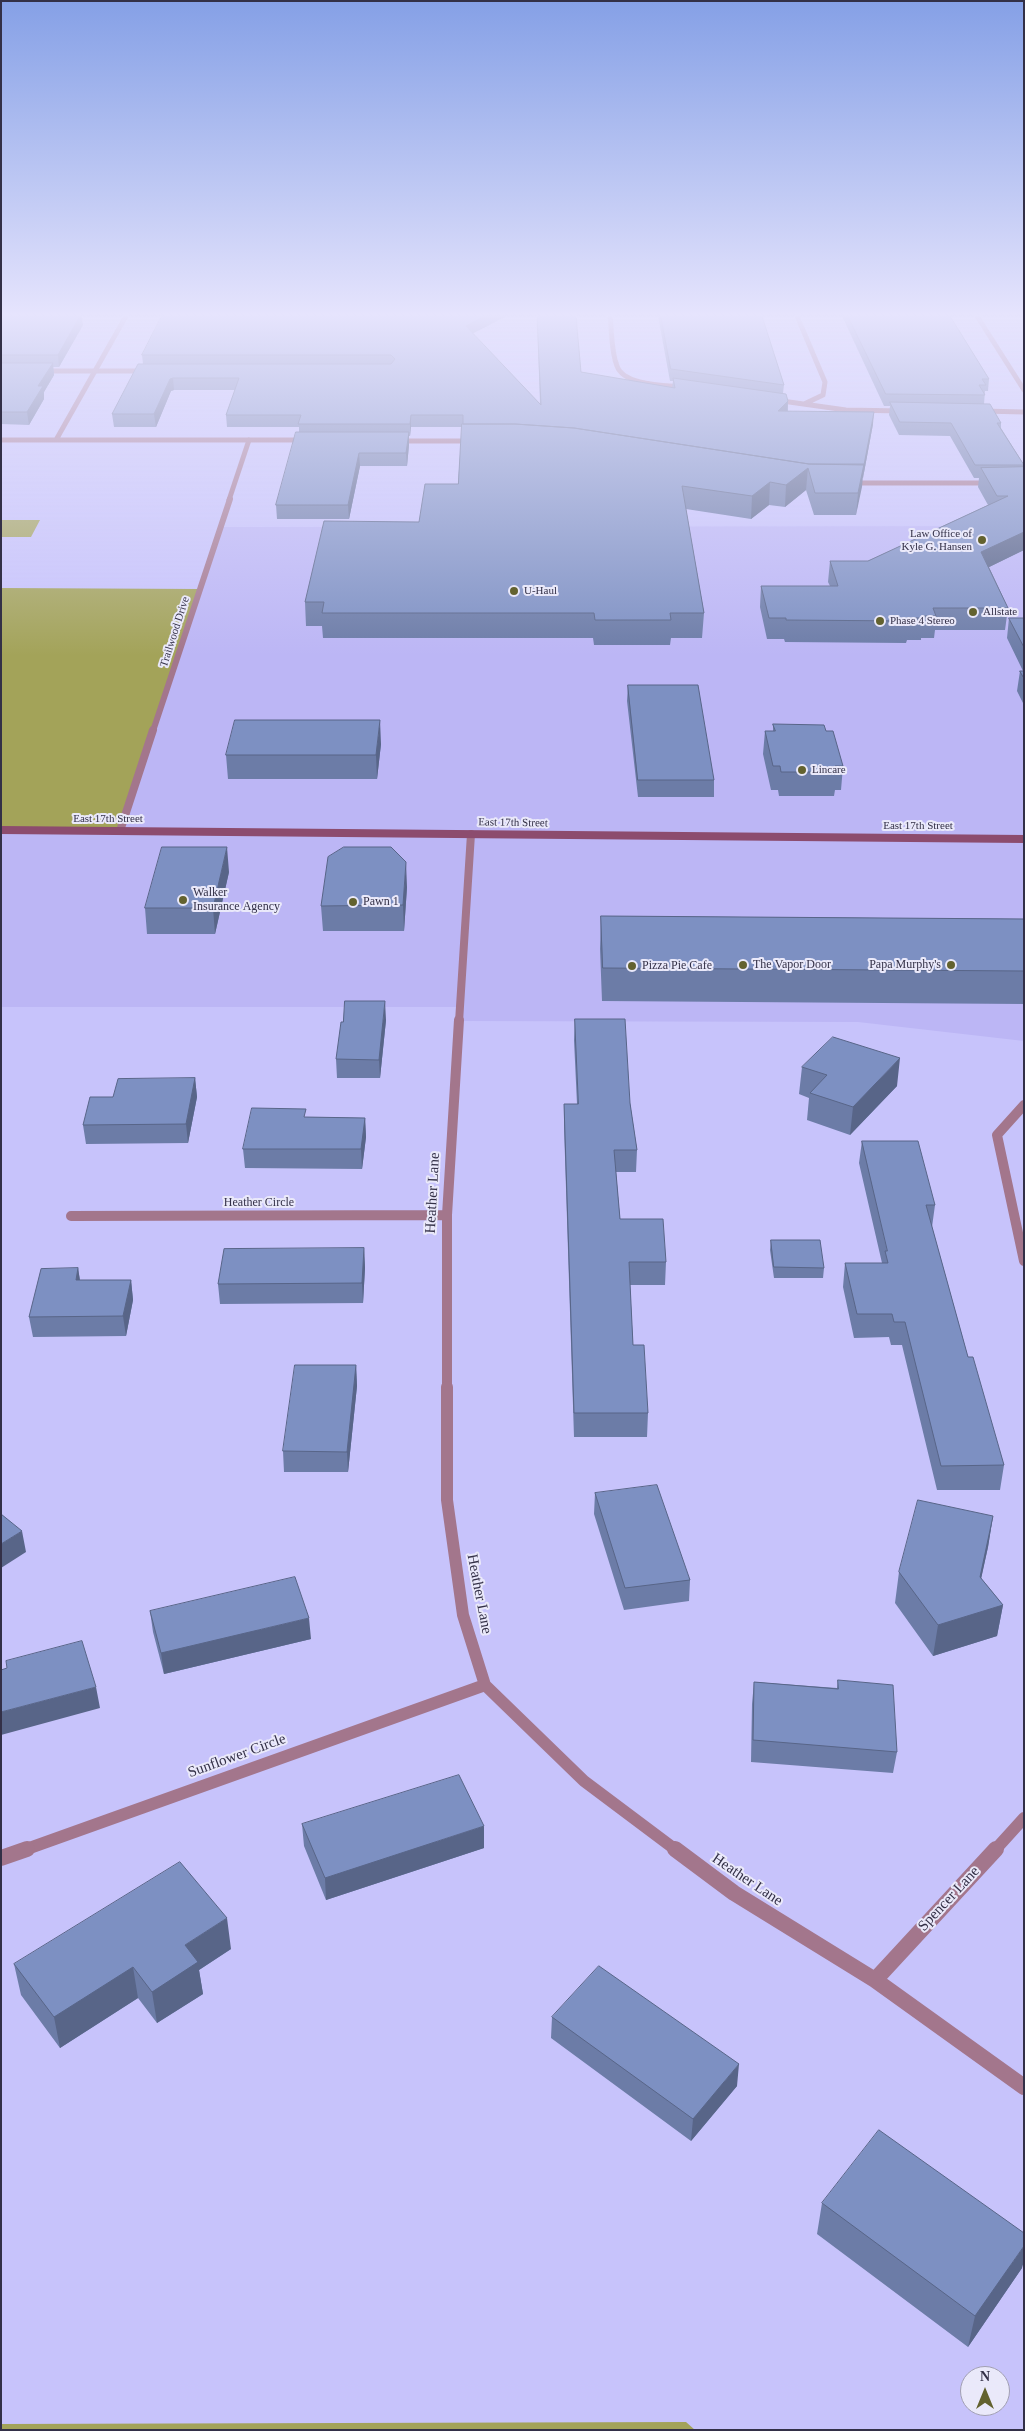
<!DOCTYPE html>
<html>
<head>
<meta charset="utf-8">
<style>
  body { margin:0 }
  #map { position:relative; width:1025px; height:2431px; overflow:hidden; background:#c7c3fb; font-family:Georgia,serif }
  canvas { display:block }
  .frame { position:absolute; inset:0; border:2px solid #333047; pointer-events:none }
  .north { position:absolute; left:960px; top:2366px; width:50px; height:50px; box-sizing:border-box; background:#eae9fa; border:1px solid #a19fb2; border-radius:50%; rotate:0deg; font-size:14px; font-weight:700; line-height:20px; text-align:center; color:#333047 }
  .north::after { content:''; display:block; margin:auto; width:18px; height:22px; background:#63622f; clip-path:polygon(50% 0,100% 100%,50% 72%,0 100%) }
</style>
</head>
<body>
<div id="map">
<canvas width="1025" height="2431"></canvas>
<div class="frame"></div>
<div class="north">N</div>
</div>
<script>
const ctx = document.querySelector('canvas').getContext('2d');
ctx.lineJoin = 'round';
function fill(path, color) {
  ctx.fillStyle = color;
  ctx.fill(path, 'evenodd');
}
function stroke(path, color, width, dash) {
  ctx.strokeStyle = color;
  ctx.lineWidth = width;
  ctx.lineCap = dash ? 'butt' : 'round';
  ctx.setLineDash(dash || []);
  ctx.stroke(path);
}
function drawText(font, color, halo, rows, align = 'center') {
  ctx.font = font + ' Georgia,serif';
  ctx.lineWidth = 4;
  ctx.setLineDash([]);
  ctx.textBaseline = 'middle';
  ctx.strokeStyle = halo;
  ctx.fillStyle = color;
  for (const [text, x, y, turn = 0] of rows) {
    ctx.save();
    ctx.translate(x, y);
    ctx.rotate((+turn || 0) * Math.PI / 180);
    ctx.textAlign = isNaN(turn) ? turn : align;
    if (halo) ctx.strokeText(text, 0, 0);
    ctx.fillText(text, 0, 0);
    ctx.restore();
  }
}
fill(new Path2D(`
  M1024 526V1041L858 1022 460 1021V1007H1V830H120L221 527Z`), '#bcb6f5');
fill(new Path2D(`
  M1 520H40L31 537H1Z
  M1 588 200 589 120 831 1 830Z
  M686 2422 695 2430H1V2424Z`), '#a3a359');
stroke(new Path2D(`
  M610 316C612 332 611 351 617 366 624 386 666 385 684 387
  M797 316 825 382 823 395 804 404
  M977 316 1024 390
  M40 371H148
  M775 400 846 410 903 411
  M982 411 1024 412
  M229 500 249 440`), '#a3768c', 5);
stroke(new Path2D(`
  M153 731 230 499`), '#a3768c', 6);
stroke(new Path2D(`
  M120 831 153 730
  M459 1022 471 834`), '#a3768c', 8);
stroke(new Path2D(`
  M1024 1105 997 1135 1024 1261
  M71 1216 447 1215
  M447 1388V1215L459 1020`), '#a3768c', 10);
stroke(new Path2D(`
  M447 1387V1500L463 1615 485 1685 584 1781 676 1850
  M24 1850 485 1685
  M995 1850 1024 1818`), '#a3768c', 12);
stroke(new Path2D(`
  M675 1849 734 1893 875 1980 1024 2087
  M1 1858 27 1849
  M875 1980 996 1849`), '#a3768c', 16);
stroke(new Path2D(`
  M1 440H306
  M56 440 126 316
  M395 441H473
  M850 483H993`), '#a3768c', 5);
stroke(new Path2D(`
  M1 830 1024 839`), '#8c4c6e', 8);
fill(new Path2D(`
  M1 316 83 325 59 367H53L54 375 44 392V399L29 425 1 424Z
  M537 316H576L581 372 672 388 673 381H670L658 316H762L784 385 783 393 788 401V411L873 424 863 478H862L856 515H814L806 490 785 507 769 505 751 519 686 509 704 613 702 638H671L670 645H594L593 638H323L322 626H306L305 602 419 522 458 484 462 427H411L410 436H409V445L407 466H360L349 519H277L276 505 299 432V427H227L226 415 235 390H174L171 391 156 427H114L112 414 143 364 142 355 473 334 540 404Z
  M842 316H950L989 379 988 391H985L984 404 1001 423V428L1024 465V550L989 567 1008 608 1005 630H935L934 638H921V640H907L906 643 785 642 784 639H767L760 607 761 586H830L828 582 830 561H868L988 505 978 487 979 478H974L950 436 899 435 889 415 890 406H884Z
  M1009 618H1024V705L1017 691 1020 671H1023L1007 638Z
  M628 685 714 780V797H638L627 701Z
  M773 724 826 731 843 766 841 790H835L834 796H779L778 790H771L763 754 765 731H773Z
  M381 744 377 779H228L226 755Z
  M229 872 215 934H147L145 908Z
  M407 887 404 931H323L321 906Z
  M601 916 1024 919V1004L602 1001 600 949Z
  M575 1019 630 1103 637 1150 636 1172H616L620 1219 666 1262 665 1285H630L633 1345 648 1413 647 1437H574L564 1126V1104H577L574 1040Z
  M386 1020 380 1078H337L336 1059Z
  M802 1067 897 1086 850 1135 807 1120 809 1098 799 1094Z
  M195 1078 197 1097 188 1143 86 1144 83 1125 113 1097Z
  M306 1117 365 1118 366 1137 362 1169 245 1168 243 1149Z
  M862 1141 935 1205 932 1227 968 1357 1004 1465 1000 1490H937L902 1345H891L889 1337 854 1338 843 1287 845 1263H882L859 1163Z
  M771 1240 824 1268 823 1278H774L770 1250Z
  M364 1248 365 1268 363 1303 220 1304 218 1284Z
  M78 1268 80 1280H131L133 1300 126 1336 33 1337 29 1317Z
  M356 1365 357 1386 348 1472H284L283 1451Z
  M595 1493 690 1580 689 1601 624 1610 594 1514Z
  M993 1516 988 1547 981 1578 1003 1605 997 1636 933 1656 895 1603 899 1572Z
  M150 1611 311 1639 164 1674 153 1632Z
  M838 1680 897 1752 893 1773 751 1762 752 1704 754 1682 837 1688Z
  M302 1824 484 1848 326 1900 304 1846Z
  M231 1949 199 1970 203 1994 157 2023 138 1998 60 2048 21 1995 14 1964Z
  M552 2017 737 2086 691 2141 551 2038Z
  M822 2203 1022 2268 968 2347 817 2234Z`), '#6c7ca7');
fill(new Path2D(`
  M76 316H82L83 325 59 367 58 355Z
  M485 316H507L466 337V326Z
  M53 363 54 375 44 392V399L29 425 27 412 38 386Z
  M173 378 174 390 171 391 156 427 154 414 170 379Z
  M788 401 787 413 778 411Z
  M874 412 873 424 863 478 864 465Z
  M411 415V427L410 436V424Z
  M409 432V445L407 466 406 453Z
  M359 453 360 466 349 519 348 505Z
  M864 464 862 487 856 515 858 493Z
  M808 468 806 490 785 507 786 485Z
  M770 482 769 505 751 519 752 496Z
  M1024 532V550L979 572 981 552Z
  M380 720 381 744 377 779 376 755Z
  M227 847 229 872 215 934 213 908Z
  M406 862 407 887 404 931 403 905Z
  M385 1001 386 1020 380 1078 379 1060Z
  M900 1058 897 1086 850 1135 853 1107Z
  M195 1078 197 1097 188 1143 186 1124Z
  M365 1118 366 1137 362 1169 361 1149Z
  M364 1248 365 1268 363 1303 362 1283Z
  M78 1268 81 1288 76 1280Z
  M131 1280 133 1300 126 1336 123 1316Z
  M356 1365 357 1386 348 1472 347 1452Z
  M993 1516 988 1547 975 1607 980 1577Z
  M22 1531 26 1552 1 1568V1544Z
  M1003 1605 997 1636 933 1656 938 1625Z
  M309 1618 311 1639 164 1674 161 1653Z
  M96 1687 100 1708 1 1735V1712Z
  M484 1826V1848L326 1900 325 1878Z
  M227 1918 231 1949 199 1970 203 1994 157 2023 152 1992 185 1945Z
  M133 1967 138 1998 60 2048 54 2017Z
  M739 2064 737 2086 691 2141 693 2119Z
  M1024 2246V2261L1022 2268 968 2347 975 2316Z`), '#586588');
const building = new Path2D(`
  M1 316H80L58 355H1Z
  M162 316H485L466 326 541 405 537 316H576L581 372 675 388 673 378 786 394 788 401 778 411 874 412 864 465 809 464 574 428 515 424H463V415H411L410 424H298L301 415H226L239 378H173L170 379 154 414H112L138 364H391L395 359 391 355H142Z
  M661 316H762L784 385 671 369Z
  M848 316H950L989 379H982L986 385H979L985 395 886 394Z
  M1 363H53L38 386H43L27 412H1Z
  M890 402 990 404 1001 423H997L1024 465H975L951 423 900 422Z
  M462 424H515L574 428 809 464H864L858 493H815L808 468 786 485 770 482 752 496 682 486 704 613H670L671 620H595L594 613H322L324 602H305L324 521 419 522 425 484H458Z
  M296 432H409L406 453H359L348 505H276Z
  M1024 467V532L981 552 1008 608H933L936 616H923V618H907L909 621 786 620V618H769L761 586H838L830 561H868L1008 496H997L981 468Z
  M1009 618H1024V647Z
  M1020 671H1024V678Z
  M628 685H698L714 780H638Z
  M235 720H380L376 755H226Z
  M773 724 824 725 826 731H833L843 766H835L836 772H781L780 766H773L765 731H775Z
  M162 847H227L213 908H145Z
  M344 847H391L406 862 403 905 321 906 328 857Z
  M601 916 1024 919V971L603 968Z
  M345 1001H385L379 1060 336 1059 341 1022H343Z
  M575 1019H625L630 1103 637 1150H614L620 1219H663L666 1262H629L633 1345H644L648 1413H574L564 1104H578Z
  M833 1037 900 1058 853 1107 810 1093 827 1075 802 1067Z
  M195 1078 186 1124 83 1125 90 1097H113L118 1079Z
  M252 1108 306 1109 304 1117 365 1118 361 1149H243Z
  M862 1141H918L935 1205H926L968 1357H973L1004 1465 941 1466 905 1322H894L892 1314H857L845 1263H888L885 1251H887Z
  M771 1240H820L824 1268 774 1267Z
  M364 1248 362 1283 218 1284 224 1249Z
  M78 1268 76 1280H131L123 1316 29 1317 41 1269Z
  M295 1365H356L347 1452 283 1451Z
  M657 1485 690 1580 625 1588 595 1493Z
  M918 1500 993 1516 980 1577 1003 1605 938 1625 899 1572Z
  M1 1514 22 1531 1 1544Z
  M295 1577 309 1618 161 1653 150 1611Z
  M82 1641 96 1687 1 1712V1670L7 1668 6 1661Z
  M838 1680 893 1685 897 1752 753 1740 754 1682 838 1689Z
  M459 1775 484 1826 325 1878 302 1824Z
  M180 1862 227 1918 185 1945 198 1962 152 1992 133 1967 54 2017 14 1964Z
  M599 1966 739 2064 693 2119 552 2017Z
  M879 2130 1024 2233V2246L975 2316 822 2203Z`);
fill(building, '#7d90c2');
stroke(building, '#586588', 1);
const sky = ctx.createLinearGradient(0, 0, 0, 656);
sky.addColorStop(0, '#85a0e6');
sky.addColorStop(0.48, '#e6e4fd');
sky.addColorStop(1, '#e6e4fd00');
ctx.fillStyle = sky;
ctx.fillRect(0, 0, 1025, 656);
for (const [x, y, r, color] of [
  [982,540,5,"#63622f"],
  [514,591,5,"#63622f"],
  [973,612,5,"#63622f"],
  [880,621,5,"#63622f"],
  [802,770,5,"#63622f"],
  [183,900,5,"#63622f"],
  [353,902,5,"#63622f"],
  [743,965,5,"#63622f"],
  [951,965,5,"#63622f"],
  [632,966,5,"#63622f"]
]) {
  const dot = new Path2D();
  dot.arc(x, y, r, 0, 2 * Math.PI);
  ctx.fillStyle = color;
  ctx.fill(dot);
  stroke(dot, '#eae9fa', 2);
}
drawText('11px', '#333047', '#eae9fa', [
  ["Law Office of",972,534,"right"],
  ["Kyle G. Hansen",972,547,"right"],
  ["U-Haul",524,591],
  ["Allstate",983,612],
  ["Phase 4 Stereo",890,621],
  ["Lincare",812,770]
], 'left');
drawText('11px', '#333047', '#eae9fa', [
  ["Trailwood Drive",175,632,-72],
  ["East 17th Street",108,819],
  ["East 17th Street",513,823,1],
  ["East 17th Street",918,826]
]);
drawText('12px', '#333047', '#eae9fa', [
  ["Walker",193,893],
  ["Insurance Agency",193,907],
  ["Pawn 1",363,902],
  ["The Vapor Door",753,965],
  ["Papa Murphy's",941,965,"right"],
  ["Pizza Pie Cafe",642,966]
], 'left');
drawText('12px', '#333047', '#eae9fa', [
  ["Heather Circle",259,1203]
]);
drawText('15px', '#333047', '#eae9fa', [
  ["Heather Lane",433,1193,-87],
  ["Heather Lane",479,1594,79],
  ["Sunflower Circle",237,1756,-20],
  ["Heather Lane",747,1880,34],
  ["Spencer Lane",949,1899,-47]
]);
</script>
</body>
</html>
